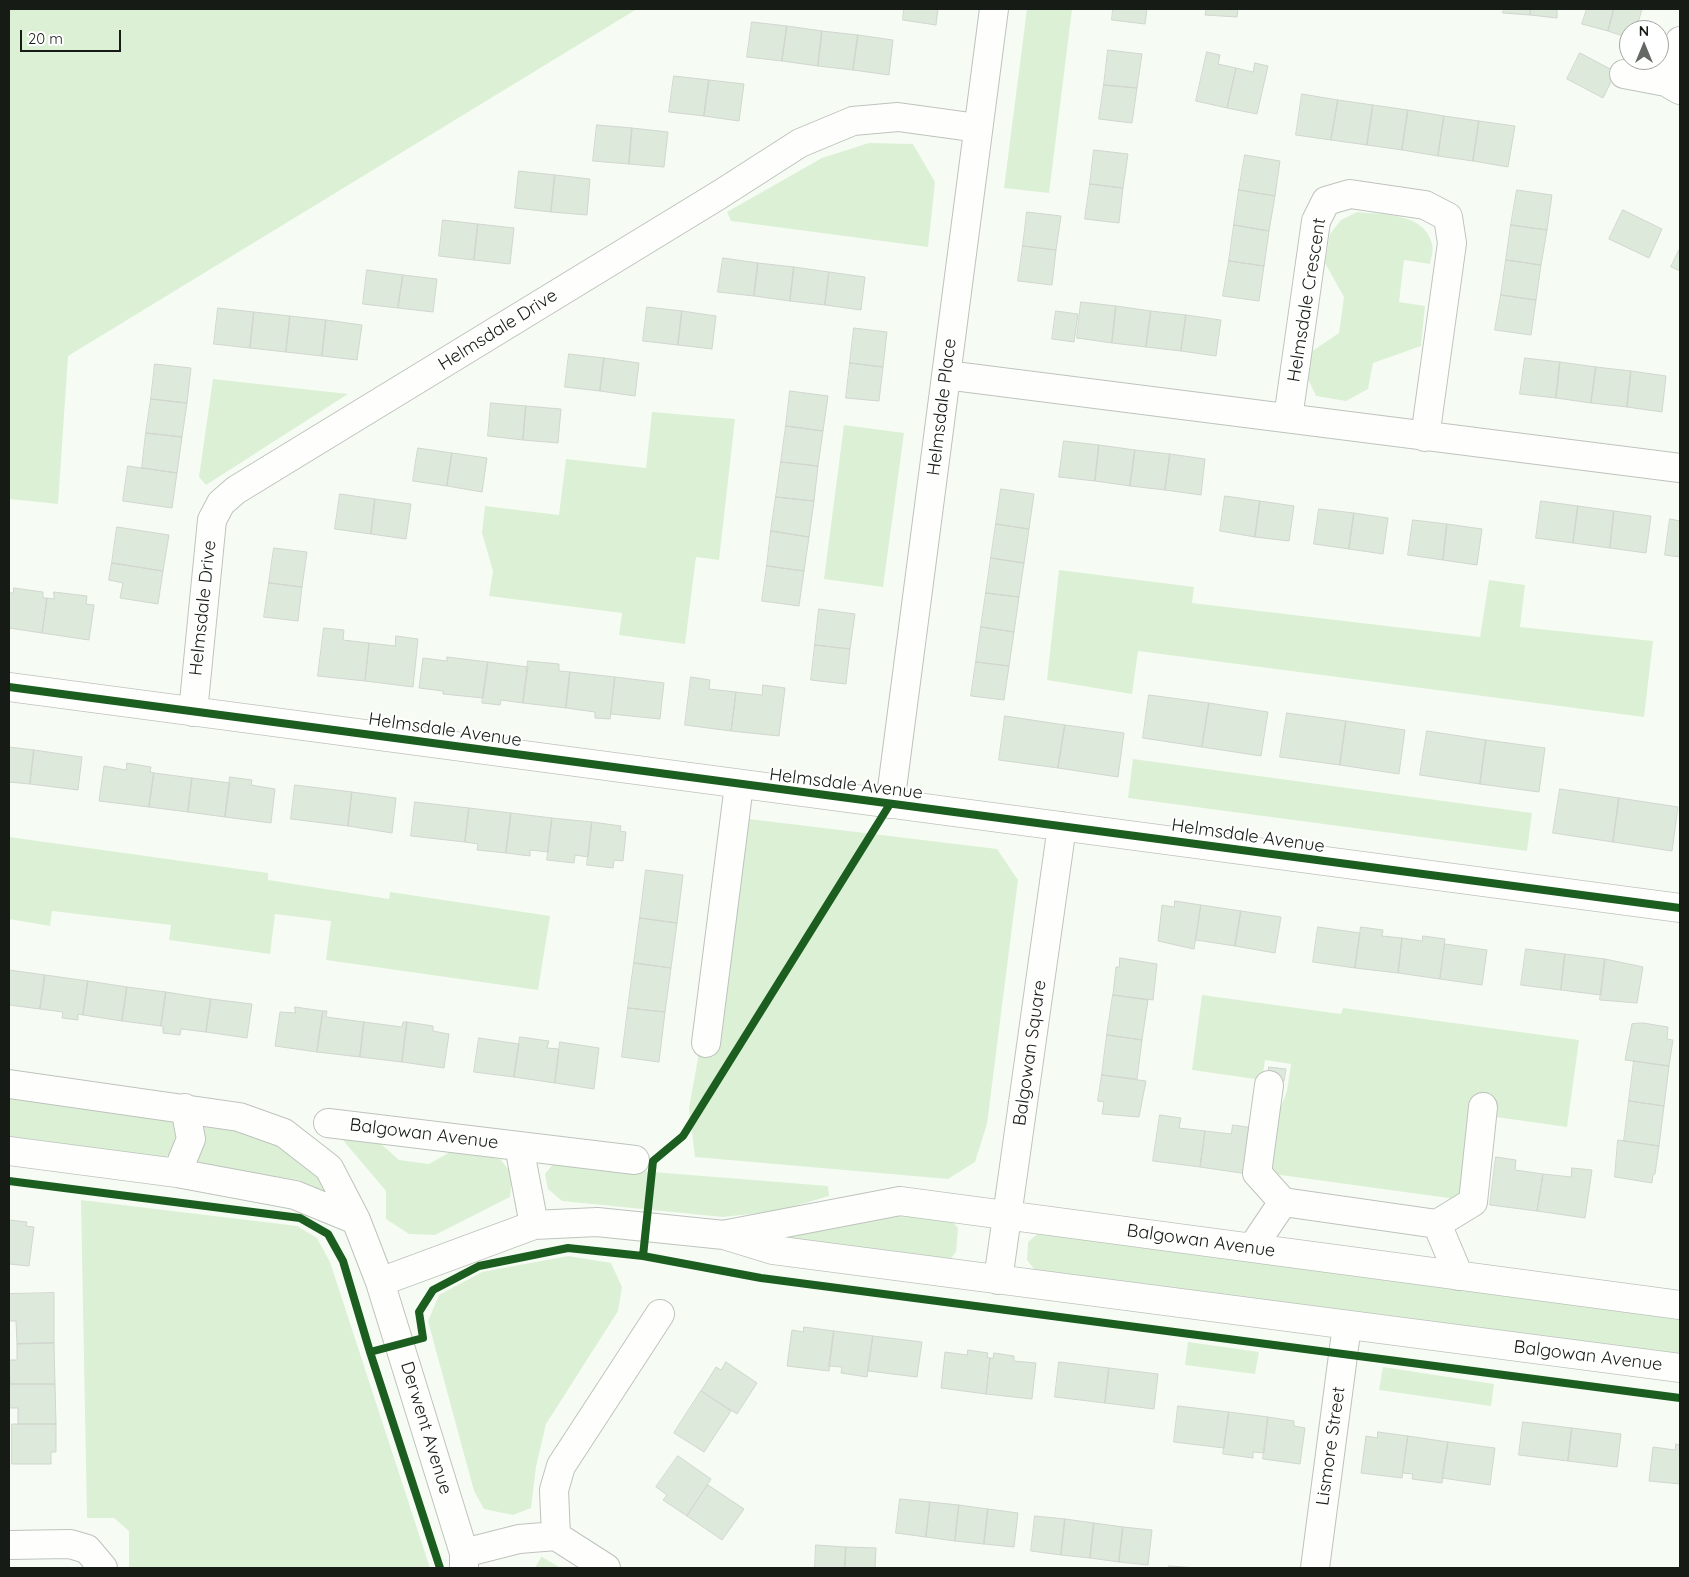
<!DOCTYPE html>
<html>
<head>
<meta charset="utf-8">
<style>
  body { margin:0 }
  #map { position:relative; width:1689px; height:1577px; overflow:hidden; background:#f6fcf4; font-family:Quicksand,sans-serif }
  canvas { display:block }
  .frame { position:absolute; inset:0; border:10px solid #161b15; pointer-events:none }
  .north { position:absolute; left:1619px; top:20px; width:50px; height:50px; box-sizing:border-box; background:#fff; border:1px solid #a2a4a1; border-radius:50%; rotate:0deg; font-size:14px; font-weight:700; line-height:20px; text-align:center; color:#161b15 }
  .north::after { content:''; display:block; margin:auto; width:18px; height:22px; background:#646a63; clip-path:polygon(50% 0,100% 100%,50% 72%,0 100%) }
  .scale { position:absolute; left:20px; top:30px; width:101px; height:22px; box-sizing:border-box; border:2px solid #161b15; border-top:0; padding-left:6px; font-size:15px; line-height:18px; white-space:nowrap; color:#161b15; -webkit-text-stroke:4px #fff; paint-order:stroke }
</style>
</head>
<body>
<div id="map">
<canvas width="1689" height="1577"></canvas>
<div class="frame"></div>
<div class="north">N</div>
<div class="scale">20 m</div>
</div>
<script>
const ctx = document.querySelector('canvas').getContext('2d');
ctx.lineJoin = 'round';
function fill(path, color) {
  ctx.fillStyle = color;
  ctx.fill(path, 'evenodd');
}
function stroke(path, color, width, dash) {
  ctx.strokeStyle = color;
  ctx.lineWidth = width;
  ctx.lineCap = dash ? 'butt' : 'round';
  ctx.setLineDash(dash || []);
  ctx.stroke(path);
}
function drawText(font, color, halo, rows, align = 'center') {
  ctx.font = font + ' Quicksand,sans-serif';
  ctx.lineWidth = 4;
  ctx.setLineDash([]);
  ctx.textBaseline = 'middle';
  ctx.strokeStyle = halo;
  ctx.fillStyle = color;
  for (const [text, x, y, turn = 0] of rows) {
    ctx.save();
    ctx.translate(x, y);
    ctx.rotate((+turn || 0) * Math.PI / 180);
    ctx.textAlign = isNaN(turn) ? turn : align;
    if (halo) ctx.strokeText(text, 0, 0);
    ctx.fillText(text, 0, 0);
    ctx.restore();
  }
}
fill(new Path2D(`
  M9 9H637L68 356 58 504 9 499Z
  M1027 9H1072L1049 193 1004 188Z
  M869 143 913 144 935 182 928 247 731 221 727 212 822 158Z
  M1357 212C1383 215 1424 212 1432 244 1434 249 1431 258 1430 264L1404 260 1399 302 1425 306 1421 346 1373 363 1368 389 1346 401 1316 396 1307 377 1311 352 1339 333 1344 297 1325 263 1330 234 1341 220Z
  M213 379 348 394 206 485 199 477Z
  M652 412 735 419 719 560 696 557 685 644 619 635 622 613 489 596 493 571 482 533 485 506 559 515 566 459 646 468Z
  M844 425 904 433 883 587 824 579Z
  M1059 570 1194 587 1192 603 1480 637 1489 580 1525 585 1520 627 1653 641 1644 717 1138 651 1132 694 1047 680Z
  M1133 759 1532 813 1527 851 1128 798Z
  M749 819 997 849 1018 880 987 1124 975 1162 948 1179 695 1157 689 1108 700 1047 719 1049 739 897 728 883 730 865 744 854Z
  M9 837 268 873V880L389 899 390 892 550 916 538 990 326 960 331 921 275 914 270 954 169 940 171 925 52 911 50 926 9 919Z
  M1202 995 1341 1014 1343 1008 1579 1040 1567 1127 1482 1115 1463 1200 1266 1173 1271 1132 1287 1091 1291 1064 1265 1060 1262 1080 1192 1070Z
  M9 1095 170 1116C185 1137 183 1151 158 1160L9 1141Z
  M200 1119 252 1129 293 1151 329 1186 322 1193 299 1180 194 1164Z
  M342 1139 381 1144 399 1160 429 1164 450 1152 500 1159 512 1174 510 1197 435 1235 409 1234 386 1219V1191Z
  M553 1164 828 1186 829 1196 778 1211 723 1217 562 1201 548 1189 545 1174Z
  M81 1200 297 1226 317 1238 330 1262 430 1568H129V1531L114 1518H87Z
  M876 1210 949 1218 958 1228 956 1252 947 1263 785 1243 788 1232Z
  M1041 1231 1680 1315V1361L1038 1274 1027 1260 1028 1242Z
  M568 1256 611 1263 622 1287 618 1311 546 1424 536 1467 531 1508 513 1515 484 1509 474 1491 428 1321 439 1295 482 1272Z
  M1188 1342 1259 1352 1255 1374 1185 1365Z
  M1383 1367 1494 1384 1491 1406 1379 1390Z
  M542 1556V1557L561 1568H535Z`), '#dcf0d6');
const building = new Path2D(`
  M904 9H938L936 25 903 20Z
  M1113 9H1147L1145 24 1112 20Z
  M1198 9H1238L1237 17 1205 15 1206 10Z
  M1504 9H1531L1530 15 1503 13Z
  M1531 9H1557V18L1530 15Z
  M1587 9H1614L1608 31 1582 24Z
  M1614 9H1642L1636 30H1629V38L1608 31Z
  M752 22 787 26 782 61 747 57Z
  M787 26 822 31 818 66 782 61Z
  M822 31 858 35 853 70 818 66Z
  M858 35 893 40 889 75 853 70Z
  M1108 50 1142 54 1137 88 1104 85Z
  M1207 52 1220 55 1218 64 1236 68 1227 108 1196 101Z
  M1580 53 1616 72 1603 98 1567 79Z
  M1255 63 1268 66 1257 114 1227 108 1236 68 1253 72Z
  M674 76 709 80 704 116 669 112Z
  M709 80 744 84 739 121 704 116Z
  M1104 85 1137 88 1132 123 1099 119Z
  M1302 94 1338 100 1331 140 1296 135Z
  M1338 100 1373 105 1367 145 1331 140Z
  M1373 105 1408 110 1402 150 1367 145Z
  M1408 110 1444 116 1438 156 1402 150Z
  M1444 116 1479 121 1473 161 1438 156Z
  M1479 121 1515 126 1508 167 1473 161Z
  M597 125 632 128 629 164 593 161Z
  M632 128 668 132 664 167 629 164Z
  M1094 150 1128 154 1123 188 1090 184Z
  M1245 155 1280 161 1275 196 1239 190Z
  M519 171 555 175 551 212 515 208Z
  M555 175 590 179 587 215 551 212Z
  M1090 184 1123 188 1119 223 1085 219Z
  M1239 190 1275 196 1269 231 1234 225Z
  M1517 190 1552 195 1547 230 1511 225Z
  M1623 210 1662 229 1649 258 1609 239Z
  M1027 212 1061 216 1056 250 1023 246Z
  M443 220 478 224 474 260 439 256Z
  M478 224 514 228 510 264 474 260Z
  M1234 225 1269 231 1264 266 1229 261Z
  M1511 225 1547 230 1541 265 1506 260Z
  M1023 246 1056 250 1052 285 1018 281Z
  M1680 248V271L1671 267Z
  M723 258 758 263 754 296 718 292Z
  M1506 260 1541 265 1536 300 1501 295Z
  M1229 261 1264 266 1259 301 1223 296Z
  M758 263 794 267 790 301 754 296Z
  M794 267 829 272 825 305 790 301Z
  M367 270 403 275 398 308 363 304Z
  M829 272 865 277 861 310 825 305Z
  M403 275 437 279 433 312 398 308Z
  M1501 295 1536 300 1531 335 1495 330Z
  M1081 302 1116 306 1112 343 1077 338Z
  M1116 306 1151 311 1146 347 1112 343Z
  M647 307 682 311 678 345 643 341Z
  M218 308 254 312 250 348 214 344Z
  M682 311 716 316 712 349 678 345Z
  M1056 311 1078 314 1074 342 1052 339Z
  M1151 311 1186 315 1181 351 1146 347Z
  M254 312 290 316 286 352 250 348Z
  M1186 315 1221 320 1216 356 1181 351Z
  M290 316 326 320 322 356 286 352Z
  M326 320 362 325 357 360 322 356Z
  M854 328 887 332 883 367 850 363Z
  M569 354 604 358 600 391 565 387Z
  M604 358 639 363 635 396 600 391Z
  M1525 358 1560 362 1556 398 1520 394Z
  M1560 362 1596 367 1591 403 1556 398Z
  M850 363 883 367 879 401 846 398Z
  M155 364 191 368 187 403 151 399Z
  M1596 367 1631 371 1627 407 1591 403Z
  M1631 371 1666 376 1662 412 1627 407Z
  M790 391 828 396 823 431 786 426Z
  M151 399 187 403 182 437 146 433Z
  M491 403 526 406 523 440 488 436Z
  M526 406 561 409 558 443 523 440Z
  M786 426 823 431 818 466 781 462Z
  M146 433 182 437 177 473 142 468Z
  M1064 441 1099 445 1095 481 1059 477Z
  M1099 445 1135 450 1130 486 1095 481Z
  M418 448 452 453 447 486 413 481Z
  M1135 450 1170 454 1165 490 1130 486Z
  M452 453 487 458 482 492 447 486Z
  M1170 454 1205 459 1201 495 1165 490Z
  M781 462 818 466 814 501 776 497Z
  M128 466 177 473 172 508 123 501Z
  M1001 489 1034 494 1029 529 996 524Z
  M340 494 375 499 371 534 335 529Z
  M1225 496 1260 501 1255 537 1220 531Z
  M776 497 814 501 809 537 771 531Z
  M375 499 411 504 406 539 371 534Z
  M1260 501 1294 506 1289 541 1255 537Z
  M1541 501 1578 506 1573 543 1536 538Z
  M1578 506 1614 511 1610 548 1573 543Z
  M1319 509 1354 513 1349 549 1314 544Z
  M1614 511 1651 516 1646 553 1610 548Z
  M1354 513 1388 518 1383 554 1349 549Z
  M1670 519 1680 521V557L1665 555Z
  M1413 520 1447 524 1443 560 1408 555Z
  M996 524 1029 529 1024 563 991 558Z
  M1447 524 1482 529 1477 565 1443 560Z
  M117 527 169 535 163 571 112 563Z
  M771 531 809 537 804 571 767 566Z
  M274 548 307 552 302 587 269 583Z
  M991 558 1024 563 1019 597 986 593Z
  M112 563 163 571 158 604 120 598 123 583 109 580Z
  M767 566 804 571 799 606 762 601Z
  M269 583 302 587 298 621 264 617Z
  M14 588 43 592V598H47L42 633 9 628V593H13Z
  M54 592 87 596 86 604 94 605 89 640 42 633 47 598 54 599Z
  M986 593 1019 597 1014 632 981 627Z
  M819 609 855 614 850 649 815 645Z
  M981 627 1014 632 1009 666 976 662Z
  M324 628 344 630 343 640 369 643 365 681 318 676Z
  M396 636 418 639 413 687 365 681 369 643 395 646Z
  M815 645 850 649 846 684 811 680Z
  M447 657 488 662 483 698 443 694V691L419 688 423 658 447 661Z
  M528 661 559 664V671L570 672 566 708 523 703Z
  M488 662 528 667 523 703 501 700 500 705 482 703Z
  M976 662 1009 666 1004 700 971 696Z
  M570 672 615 677 610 719 595 718V712L566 708Z
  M615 677 664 683 660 719 611 714Z
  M691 677 710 680 709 689 736 692 731 731 685 725Z
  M763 685 785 688 779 736 731 731 736 692 762 695Z
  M1149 695 1209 703 1202 747 1143 738Z
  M1209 703 1268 712 1261 756 1202 747Z
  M1287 713 1346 721 1340 765 1280 757Z
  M1005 716 1065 725 1058 768 999 760Z
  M1346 721 1405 730 1399 774 1340 765Z
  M1065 725 1124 733 1118 777 1058 768Z
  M1427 731 1486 740 1480 784 1420 775Z
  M1486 740 1545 748 1539 792 1480 784Z
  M9 747 34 750 30 784 9 782Z
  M34 750 82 757 78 790 30 784Z
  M127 763 151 767 150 772 154 773 149 807 99 801 104 766 126 770Z
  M154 773 192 778 188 812 149 807Z
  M230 777 252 780 251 785 275 789 271 823 225 817Z
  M192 778 230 783 225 817 188 812Z
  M295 785 352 792 348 826 291 819Z
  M1560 789 1619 798 1613 842 1553 833Z
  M352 792 396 798 392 833 348 826Z
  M1619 798 1678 807 1672 851 1613 842Z
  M415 802 469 808 465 842 411 836Z
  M469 808 511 813 506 853 477 850 478 844 465 842Z
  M511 813 552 818 548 852 530 850V856L506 853Z
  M552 818 592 822 588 857 575 855 574 863 547 860Z
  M592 822 621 826 620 831 626 832 623 861 614 860 613 868 587 865Z
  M646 870 683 875 677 923 640 918Z
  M1175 901 1201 905 1194 949 1158 941 1162 905 1174 907Z
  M1201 905 1241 911 1235 946 1196 940Z
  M1241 911 1281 917 1275 953 1235 946Z
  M640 918 677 923 671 968 634 963Z
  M1318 927 1360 933 1355 968 1313 962Z
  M1361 927 1383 930 1382 936 1402 938 1398 973 1355 968Z
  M1423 936 1445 939 1440 979 1398 973 1402 938 1422 941Z
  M1445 944 1487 950 1482 985 1440 979Z
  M1526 949 1565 954 1561 990 1521 985Z
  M1565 954 1605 959 1601 995 1561 990Z
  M1120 958 1157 964 1153 1000 1113 995 1116 967H1119Z
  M1605 959 1643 967 1637 1003 1600 1000Z
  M634 963 671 968 665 1012 628 1008Z
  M9 970 45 975 40 1009 9 1005Z
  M45 975 88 981 83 1015 78 1014V1020L62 1018 63 1012 40 1009Z
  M88 981 127 987 122 1021 83 1015Z
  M127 987 166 992 161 1026 122 1021Z
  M166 992 211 999 206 1032 181 1029 180 1035 163 1033V1026H161Z
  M1113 995 1148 1000 1142 1040 1107 1035Z
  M211 999 252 1004 247 1038 206 1032Z
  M295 1007 323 1011 317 1052 275 1046 280 1012 295 1013Z
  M628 1008 665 1012 659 1062 622 1057Z
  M323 1011H327L326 1017 364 1022 360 1057 317 1052Z
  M364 1022 402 1027 403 1022H407L402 1062 360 1057Z
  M407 1022 433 1026V1031L449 1034 444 1068 402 1062Z
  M1643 1023 1668 1027 1667 1039 1673 1040 1669 1066 1625 1060 1632 1024Z
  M1107 1035 1142 1040 1137 1079 1102 1075Z
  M520 1037 549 1041 547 1048 559 1049 555 1083 514 1077Z
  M479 1038 519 1044 514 1077 474 1072Z
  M560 1042 599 1048 594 1089 555 1083Z
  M1634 1061 1669 1066 1664 1106 1629 1101Z
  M1269 1067 1286 1069 1284 1081 1268 1079Z
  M1102 1075 1146 1081 1139 1117 1102 1114 1104 1102 1098 1101Z
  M1629 1101 1664 1106 1659 1146 1624 1141Z
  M1160 1115 1181 1118 1179 1128 1205 1131 1200 1167 1153 1161Z
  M1233 1125 1254 1128 1248 1174 1200 1167 1205 1131 1231 1134Z
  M1618 1140 1659 1146 1655 1174H1653L1652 1183 1615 1177Z
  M1496 1157 1516 1160 1515 1170 1543 1174 1537 1211 1490 1205Z
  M1572 1168 1592 1170 1585 1218 1537 1211 1543 1174 1571 1177Z
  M9 1220 27 1222 26 1226 34 1227 29 1266 9 1264Z
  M54 1293V1343L17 1344 16 1321H9V1294Z
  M804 1327 834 1331 829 1371 787 1366 792 1330 803 1332Z
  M834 1331 873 1336 867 1377 841 1373 842 1367 829 1366Z
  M873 1336 922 1342 917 1377 868 1371Z
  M54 1343 55 1384H10L9 1360H17V1344Z
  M968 1350 988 1353 987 1357 990 1358 986 1394 941 1388 945 1352 967 1355Z
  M994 1353 1014 1356V1361L1036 1363 1032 1399 986 1394 990 1358H993Z
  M726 1362 757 1383 737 1414 701 1391 716 1367 721 1370Z
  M1059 1362 1109 1368 1105 1403 1055 1397Z
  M1109 1368 1158 1374 1154 1409 1105 1403Z
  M10 1384H55L56 1424H18V1408H10Z
  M701 1391 731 1411 704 1452 674 1433Z
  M1178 1406 1229 1412 1224 1448 1174 1442Z
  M1229 1412 1268 1417 1264 1453 1253 1452V1458L1223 1454Z
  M1268 1417 1294 1421V1426L1305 1428 1300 1464 1263 1459Z
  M1523 1422 1572 1428 1568 1461 1519 1455Z
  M12 1424H56V1452H51V1464H12Z
  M1572 1428 1621 1434 1617 1467 1568 1461Z
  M1378 1432 1408 1436 1402 1478 1361 1473 1366 1436 1377 1438Z
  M1408 1436 1448 1442 1442 1483 1412 1479 1413 1474 1403 1473Z
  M1448 1442 1495 1448 1490 1485 1442 1478Z
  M1676 1444 1680 1445V1484L1649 1481 1653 1447 1675 1450Z
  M678 1456 711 1479 687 1516 663 1500 667 1495 656 1487Z
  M708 1485 744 1509 722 1540 687 1516Z
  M900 1499 930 1502 926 1537 896 1533Z
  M930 1502 959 1505 955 1541 926 1537Z
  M959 1505 988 1509 984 1544 955 1541Z
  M988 1509 1018 1513 1014 1547 984 1544Z
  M1035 1516 1065 1519 1061 1555 1031 1551Z
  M1065 1519 1094 1523 1090 1558 1061 1555Z
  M1094 1523 1123 1527 1119 1562 1090 1558Z
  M1123 1527 1152 1530 1148 1565 1119 1562Z
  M816 1545 846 1547 845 1568H815Z
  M846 1547 876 1548 875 1568H845Z
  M1169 1566 1198 1568H1169Z`);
fill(building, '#dde9da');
stroke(building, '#d1d6cf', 1);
const minor = new Path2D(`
  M1680 41 1666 82 1680 90
  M1624 74 1666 82
  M946 375 1680 468
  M1288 418 1316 221 1326 201 1350 194 1425 205 1448 217 1452 243 1425 437
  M9 687 1680 908
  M193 712 212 520 221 503 236 490 719 195 800 143 853 121 898 117 978 128
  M890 804 994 9
  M706 1043 739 785
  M9 1084 239 1117 284 1133 329 1168 356 1220 380 1282 464 1553V1568
  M1269 1085 1257 1173 1283 1202
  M328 1123 635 1160
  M519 1146 534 1225
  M9 1151 177 1173 295 1195 356 1220
  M177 1173 191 1139 185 1108
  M1437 1224 1473 1202 1483 1107
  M728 1234 900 1201 1680 1305
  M1252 1248 1283 1202 1437 1224 1459 1276
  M998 1280 1062 826
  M380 1282 534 1225 597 1222 724 1235 773 1250 1680 1368
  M556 1536 606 1568
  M9 1545 70 1544 87 1549 103 1568
  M464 1553 519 1539 556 1536 554 1490 561 1466 660 1314
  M1315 1568 1347 1325`);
stroke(minor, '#bec3bd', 30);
stroke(minor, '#fefffd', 28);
stroke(new Path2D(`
  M9 687 1680 908
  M9 1181 300 1218 328 1234 343 1261 370 1352 440 1568
  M643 1256 653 1161 683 1136 890 804
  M370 1352 423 1338 419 1312 433 1290 479 1266 568 1248 643 1256 761 1278 1680 1398`), '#1b5e20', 8);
drawText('18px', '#161b15', '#fff', [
  ["Helmsdale Crescent",1307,300,-81],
  ["Helmsdale Drive",498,330,-32],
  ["Helmsdale Place",942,407,-83],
  ["Helmsdale Drive",203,608,-84],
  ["Helmsdale Avenue",445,730,8],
  ["Helmsdale Avenue",846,784,7],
  ["Helmsdale Avenue",1248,836,8],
  ["Balgowan Square",1030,1053,-82],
  ["Balgowan Avenue",424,1134,7],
  ["Balgowan Avenue",1201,1241,8],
  ["Balgowan Avenue",1588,1356,7],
  ["Derwent Avenue",426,1428,73],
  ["Lismore Street",1331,1446,-82]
]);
</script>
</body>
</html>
